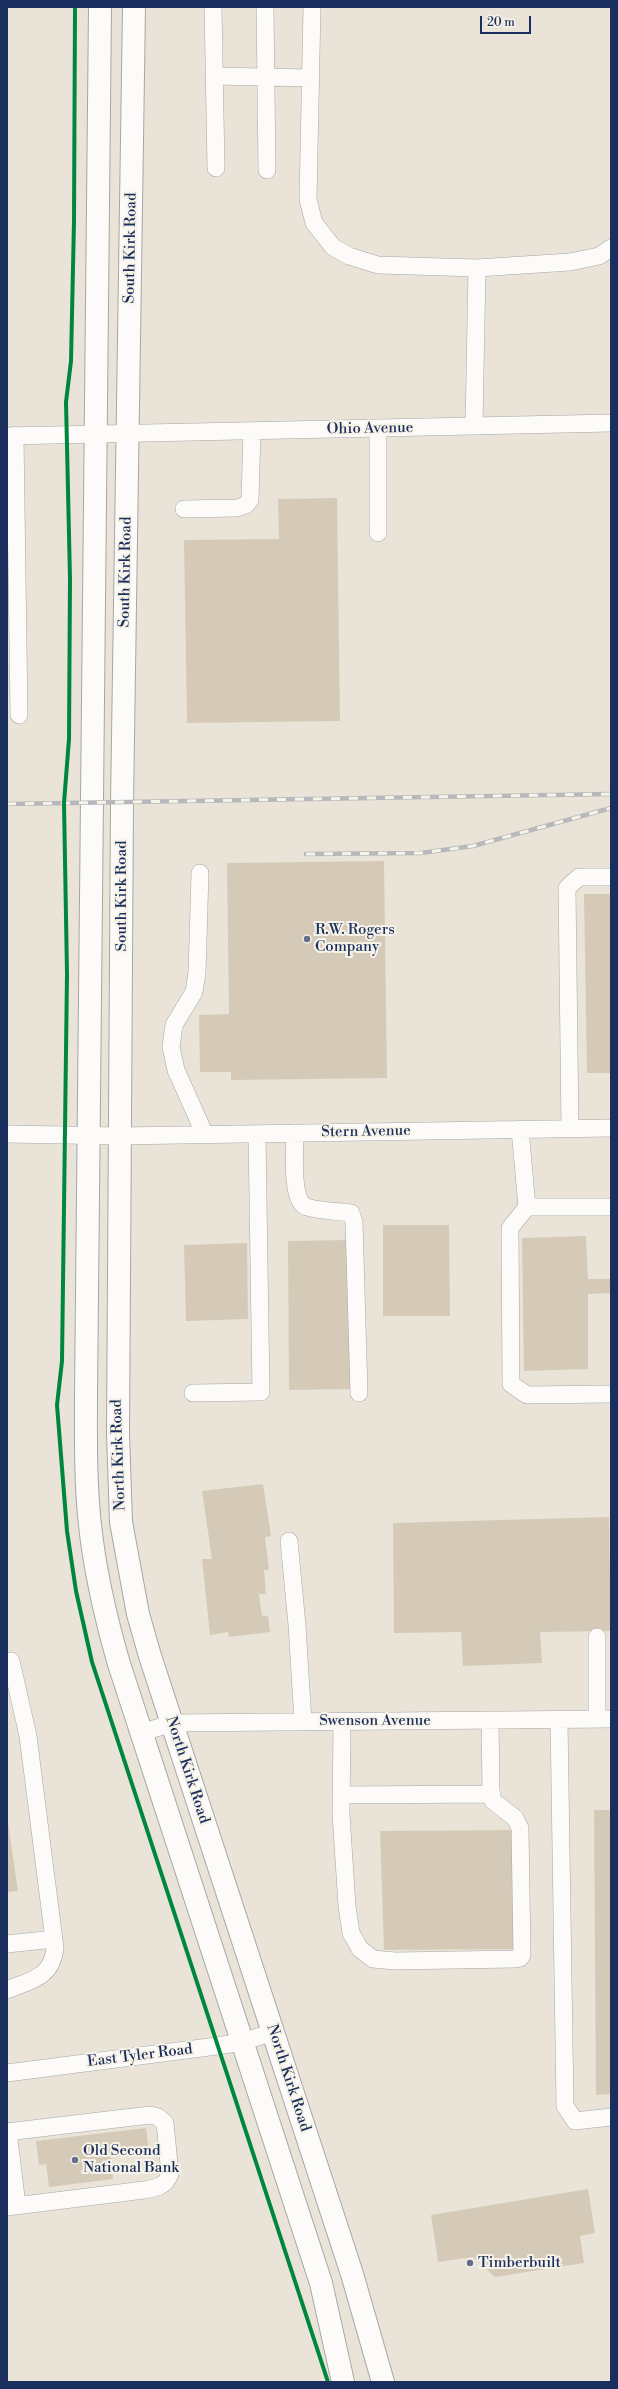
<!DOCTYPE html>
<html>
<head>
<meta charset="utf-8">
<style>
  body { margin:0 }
  #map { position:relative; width:618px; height:2389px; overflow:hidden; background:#e9e4d7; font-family:"Libre Bodoni",serif }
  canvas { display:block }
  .frame { position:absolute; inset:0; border:8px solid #1b2f5e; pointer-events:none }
  .scale { position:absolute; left:480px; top:16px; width:51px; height:18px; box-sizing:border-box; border:2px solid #1b2f5e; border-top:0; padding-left:5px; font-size:12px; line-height:14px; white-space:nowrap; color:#1b2f5e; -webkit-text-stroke:3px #f7f3e8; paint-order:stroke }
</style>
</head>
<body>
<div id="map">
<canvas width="618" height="2389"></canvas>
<div class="frame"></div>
<div class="scale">20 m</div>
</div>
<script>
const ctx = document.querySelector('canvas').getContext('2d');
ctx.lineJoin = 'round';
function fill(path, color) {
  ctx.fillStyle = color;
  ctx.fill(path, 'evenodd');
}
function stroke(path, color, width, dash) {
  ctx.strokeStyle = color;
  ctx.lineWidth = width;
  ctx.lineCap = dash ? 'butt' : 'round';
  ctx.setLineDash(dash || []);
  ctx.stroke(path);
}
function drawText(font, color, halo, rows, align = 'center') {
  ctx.font = font + ' "Libre Bodoni",serif';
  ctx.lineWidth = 4;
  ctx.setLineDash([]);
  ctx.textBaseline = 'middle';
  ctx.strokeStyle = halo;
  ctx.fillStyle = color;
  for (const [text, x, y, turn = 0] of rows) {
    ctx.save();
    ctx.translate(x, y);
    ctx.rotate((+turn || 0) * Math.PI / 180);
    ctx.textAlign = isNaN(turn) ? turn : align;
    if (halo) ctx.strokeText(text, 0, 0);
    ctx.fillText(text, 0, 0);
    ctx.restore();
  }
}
fill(new Path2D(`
  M337 498 340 721 187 723 184 540 279 539 278 499Z
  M384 861 387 1078 231 1080V1072H200L199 1015 229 1014 227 863Z
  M584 894H611V1073H587Z
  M383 1225H449L450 1316H383Z
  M586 1236 588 1279H611V1293L588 1294V1369L524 1371 522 1238Z
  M350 1240 353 1389 289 1390 288 1241Z
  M247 1243 248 1319 186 1321 184 1245Z
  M263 1484 271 1536 265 1537 269 1570H264L266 1594H259L262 1616H268L270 1632 229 1637 228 1632 210 1635 202 1559H212L202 1491Z
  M609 1517 611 1631 540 1632 542 1663 463 1666 461 1632 394 1633 393 1523Z
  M594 1810H611V2094L596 2095Z
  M7 1816 18 1891 7 1892Z
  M515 1830 517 1949 384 1950 380 1831Z
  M146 2128 149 2152 111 2157 113 2179 49 2187 46 2164 39 2165 36 2141Z
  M588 2189 595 2233 580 2236 584 2263 495 2277 473 2257 438 2262 431 2215Z`), '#d5cab8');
const minor = new Path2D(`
  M213 7 216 168
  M265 7 267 170
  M312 7 308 199 314 223 333 247 349 256 378 265 477 268 570 262 599 256 611 248
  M215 76 311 78
  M474 426 477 268
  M15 435 19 715
  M7 436 611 423
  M184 509 237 508 246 505 250 500 252 431
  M378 533V428
  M200 873 197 973 194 992 174 1025 171 1047 176 1070 205 1135
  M520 1129 527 1207H611
  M570 1129 567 888 579 877H611
  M295 1133C295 1148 290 1203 307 1207 320 1211 337 1211 351 1213L354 1222 359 1393
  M7 1134 120 1136 611 1128
  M527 1207 510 1228 511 1384 527 1395 611 1394
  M193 1393 261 1392 257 1134
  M289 1541 297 1625 303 1722
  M597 1637V1719
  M559 1720 565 2106 575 2121 611 2117
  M342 1722 341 1814 347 1906 351 1933 360 1949 373 1959 395 1961 514 1959 520 1958 522 1955 520 1828 515 1818 493 1801 491 1791 490 1720
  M141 1733 172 1723 611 1719
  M341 1795 492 1794
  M7 1944 54 1939
  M7 1990C31 1980 52 1978 55 1948L28 1736 11 1661
  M7 2073 217 2046 242 2042 273 2032
  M7 2132 150 2115 158 2117 165 2123 170 2174C165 2187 156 2188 144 2190L7 2207
  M8 2132 17 2205`);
const major = new Path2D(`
  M100 7 86 1391C86 1435 85 1480 90 1525 95 1572 106 1619 119 1664L321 2283 343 2382
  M134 7 122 803 118 1434 121 1522 138 1614 150 1656 352 2274 383 2382`);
stroke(minor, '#a6a6a5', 18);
stroke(major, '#a6a6a5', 24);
stroke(minor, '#fcfbf9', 17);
stroke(major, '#fcfbf9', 22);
const rail = new Path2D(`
  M7 804 611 794
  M306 854 421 853 473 846 611 808`);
stroke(rail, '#b6b8bb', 4.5);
stroke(rail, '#f7f3e8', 3, [9]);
stroke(new Path2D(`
  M75 7 74 221 71 361 66 402 70 579 69 739 64 803 67 974 62 1361 57 1405 67 1531 76 1591 92 1662 328 2382`), '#00873e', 4);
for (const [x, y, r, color] of [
  [307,939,4,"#636e88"],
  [75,2160,4,"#636e88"],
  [470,2263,4,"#636e88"]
]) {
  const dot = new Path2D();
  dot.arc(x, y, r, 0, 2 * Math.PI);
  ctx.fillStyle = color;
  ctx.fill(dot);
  stroke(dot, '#f7f3e8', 1.5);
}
drawText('15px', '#1b2f5e', '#f7f3e8', [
  ["South Kirk Road",131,248,-89],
  ["Ohio Avenue",370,429,-1],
  ["South Kirk Road",126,572,-89],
  ["South Kirk Road",122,896,-90],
  ["Stern Avenue",366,1132,-1],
  ["North Kirk Road",119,1455,-92],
  ["Swenson Avenue",375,1721],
  ["North Kirk Road",187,1770,72],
  ["East Tyler Road",140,2056,-7],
  ["North Kirk Road",288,2078,72]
]);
drawText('15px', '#1b2f5e', '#f7f3e8', [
  ["R.W. Rogers",315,930],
  ["Company",315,947],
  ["Old Second",83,2151],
  ["National Bank",83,2168],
  ["Timberbuilt",478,2263]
], 'left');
</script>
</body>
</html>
